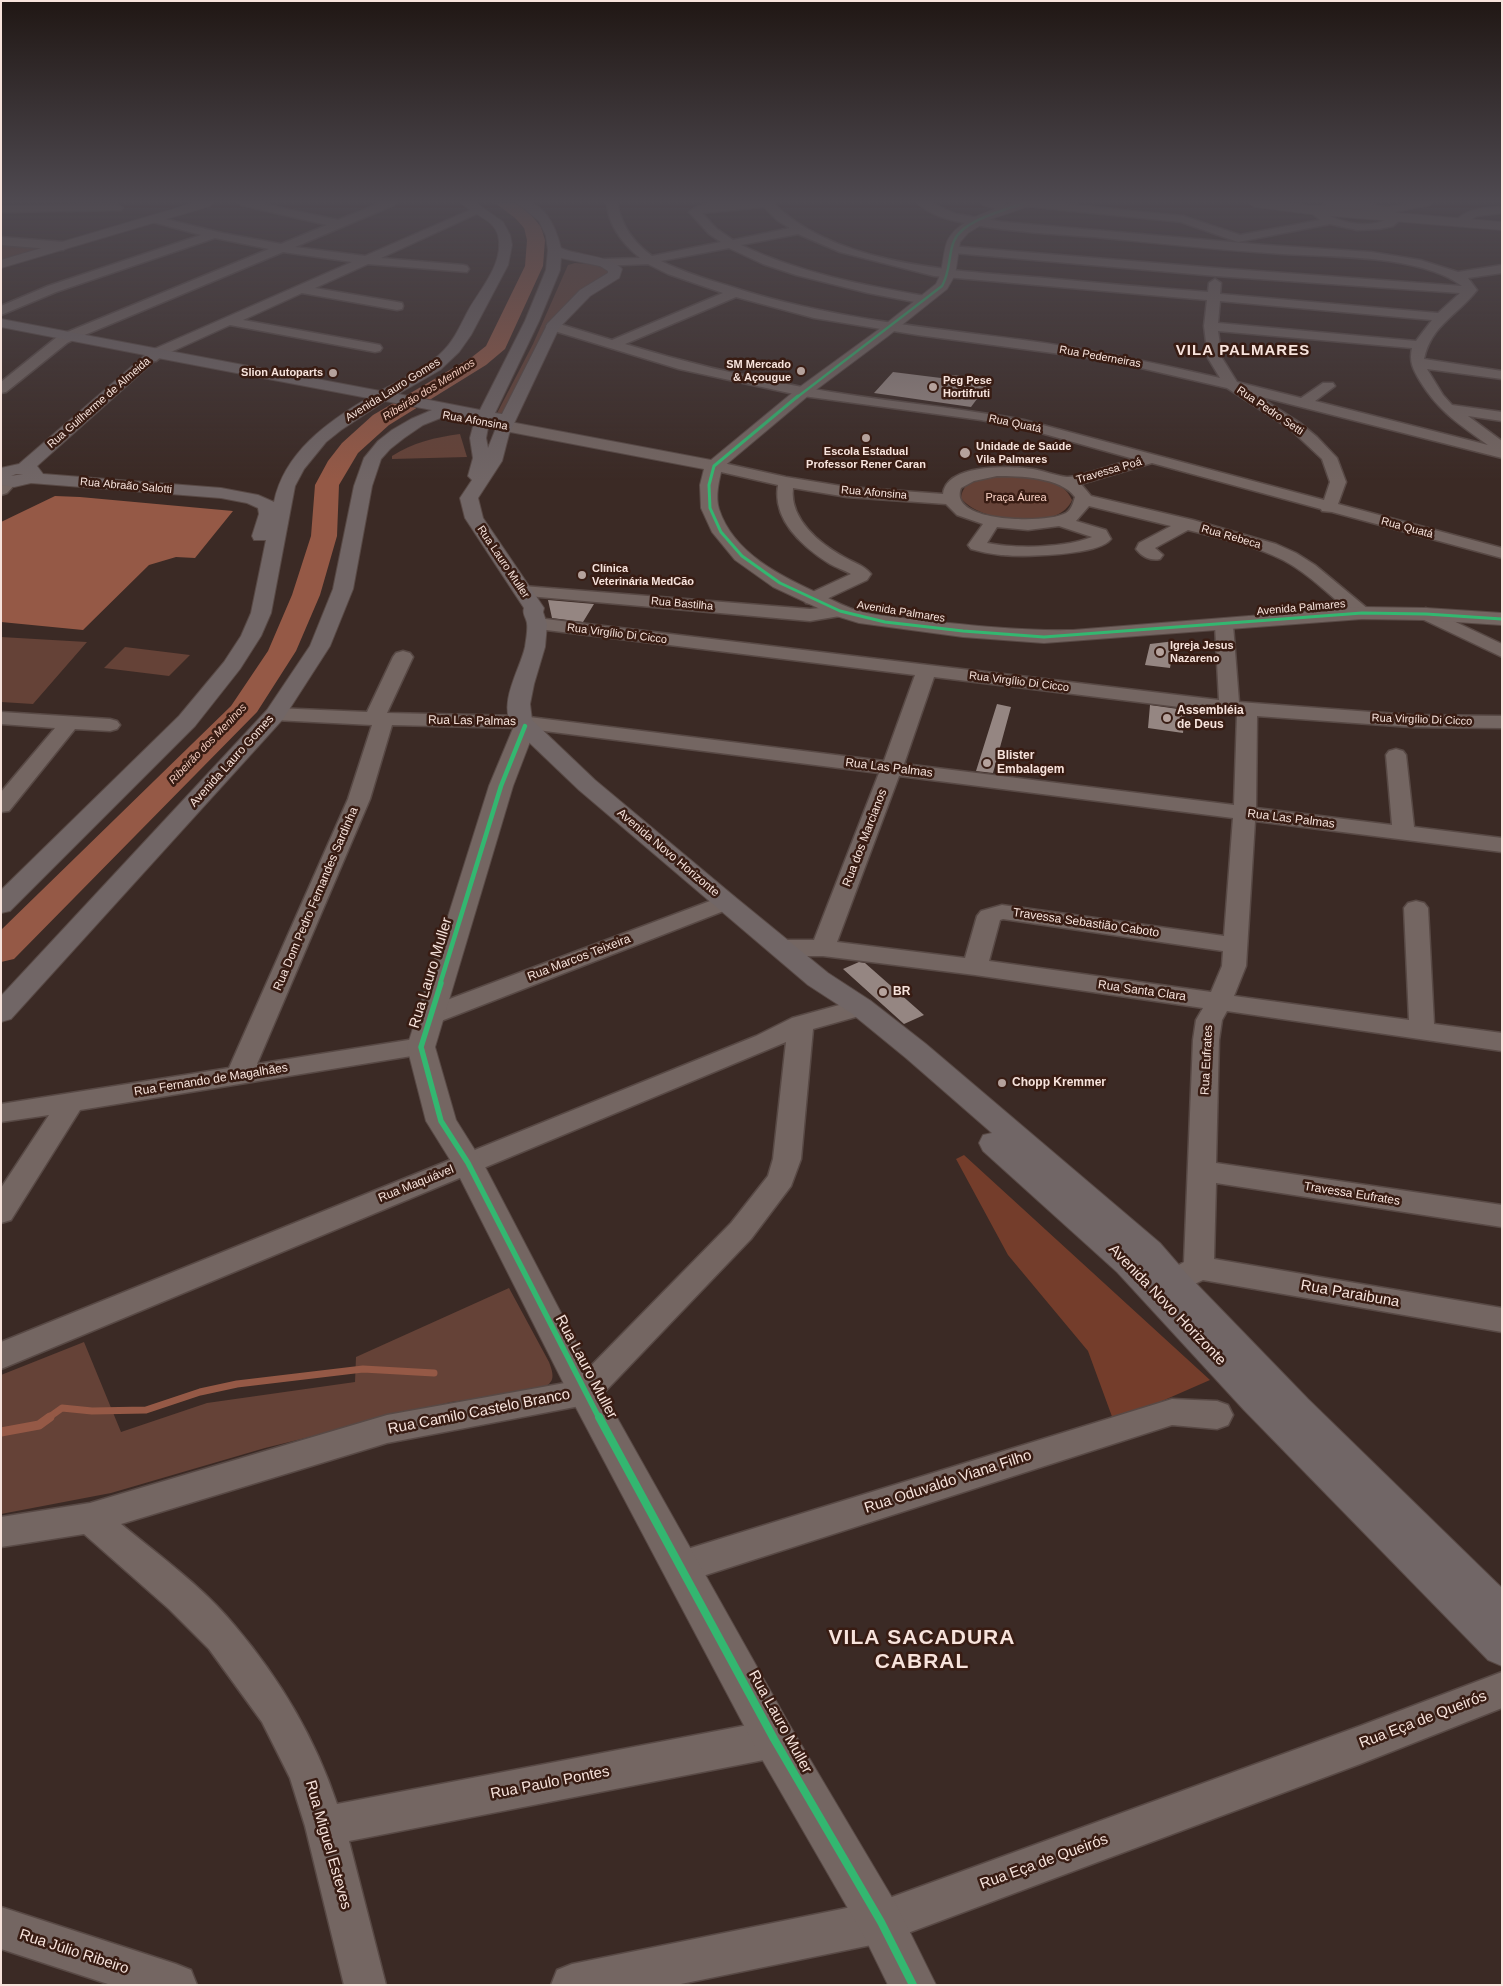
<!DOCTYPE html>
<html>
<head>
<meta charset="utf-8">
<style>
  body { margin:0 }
  #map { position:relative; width:1503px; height:1986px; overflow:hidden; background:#3b2a25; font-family:Arial,sans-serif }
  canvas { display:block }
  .frame { position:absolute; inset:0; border:2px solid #f7e3dc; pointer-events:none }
</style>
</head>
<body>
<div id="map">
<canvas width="1503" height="1986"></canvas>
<div class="frame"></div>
</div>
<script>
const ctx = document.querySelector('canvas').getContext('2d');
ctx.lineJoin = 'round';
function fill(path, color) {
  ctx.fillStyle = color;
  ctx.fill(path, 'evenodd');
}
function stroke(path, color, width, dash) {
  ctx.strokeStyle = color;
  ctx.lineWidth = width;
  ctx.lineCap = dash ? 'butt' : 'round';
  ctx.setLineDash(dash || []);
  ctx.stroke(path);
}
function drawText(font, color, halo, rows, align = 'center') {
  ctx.font = font + ' Arial,sans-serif';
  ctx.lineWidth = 5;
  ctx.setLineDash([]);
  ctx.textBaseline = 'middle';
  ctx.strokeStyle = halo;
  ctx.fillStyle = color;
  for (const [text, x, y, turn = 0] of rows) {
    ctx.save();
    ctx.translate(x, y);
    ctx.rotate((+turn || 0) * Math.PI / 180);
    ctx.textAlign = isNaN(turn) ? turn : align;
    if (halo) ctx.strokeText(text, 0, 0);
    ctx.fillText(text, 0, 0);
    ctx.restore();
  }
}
fill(new Path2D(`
  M1 245 43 248 1 260Z
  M575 263 601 265 609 268 608 276C597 282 584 287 575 295 541 325 522 376 502 416L495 417 533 344 568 265Z
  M460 434 467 457 392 459V456C412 443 436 437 460 434Z
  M1013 474C1034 478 1063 478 1072 500 1059 533 978 522 961 498 963 475 995 475 1013 474Z
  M1 637 87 642 33 704 1 702Z
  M125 647 190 655 169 676 104 668Z
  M509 1288 549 1362C556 1380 553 1384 536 1391L451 1402 265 1448 111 1493 1 1514V1375L84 1342 121 1432 207 1403 355 1382 356 1357Z`), '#654237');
fill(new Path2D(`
  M964 1155 1210 1380 1114 1422 1088 1351 1008 1255 956 1159Z`), '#743d2b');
fill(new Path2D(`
  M55 496 80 497 233 511 195 558 176 557 149 565 83 630 1 622V522Z`), '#955946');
stroke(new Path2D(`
  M48 1418 62 1408 92 1411 146 1410 200 1392 237 1384 363 1369 434 1373`), '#955946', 7);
stroke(new Path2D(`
  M1 1432 39 1425 50 1417`), '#955946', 9);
fill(new Path2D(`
  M495 203H514L527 210 541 227 545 240 543 266 505 349 486 365 389 425 358 453 339 485 337 536 320 595 296 651 257 712 14 959 1 962V930L231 706 268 651 292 595 311 536 315 485 328 461 342 443 373 415 472 357 486 346 525 266 527 240 524 228 515 218Z`), '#955946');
fill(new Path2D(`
  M893 372 949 379 953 375 991 380 971 407 874 393Z
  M548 600 594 604 583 622 552 618Z
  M1175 641 1170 668 1145 665 1150 644Z
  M997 704 1011 707 993 773 976 771Z
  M1150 705 1185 710 1183 733 1148 728Z
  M859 962 865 963 924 1015 904 1024 843 969Z`), '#958682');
const street = new Path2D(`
  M240 203H258L338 220 381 203H395L394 205 295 247 365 256 475 208 479 207 485 210 381 258 463 265 467 266 469 269 467 272 368 264 315 288 397 302 402 303 403 306 402 309 397 310 302 293 243 320 375 344 380 345 382 348 380 351 375 352 230 325 162 356 156 361H146L144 358 152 350 352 262 283 252 75 339 67 343 6 392 1 393V382L57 337 65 333 269 249 215 238 56 292 1 315V306L48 286 201 235 149 221 147 219 149 217 153 216 222 233 281 244 327 225 241 205Z
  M607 203H617C622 226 633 242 652 256L721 242 709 234 689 212C702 198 753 203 773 203 838 267 959 271 1045 278 1099 283 1154 288 1208 292L1209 283 1215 279 1221 283 1220 294 1438 313 1460 293 1216 276 954 253 950 252 948 249 950 246 1216 268 1462 286C1421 255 1333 257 1282 254 1219 250 1157 243 1094 237 1053 234 1011 232 970 224 954 221 930 216 918 203H931L956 214 1003 222 1265 245 1371 252 1420 260 1458 272 1502 265V273L1468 278 1477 290C1458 315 1431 325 1424 359L1502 371V379L1427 369 1443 395 1452 405 1502 412V421L1468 416 1502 441V458L1258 396 1300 423 1317 437 1337 458 1346 482 1338 504 1502 548V558L1332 512 1322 511 1321 509 1152 463 1081 484 1091 496 1193 520 1276 544 1296 553 1315 565 1368 609 1371 613 1368 617 1362 618 1356 617C1332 598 1310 574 1283 560 1253 545 1220 538 1188 530L1155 548 1163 555 1160 559C1151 561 1142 557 1136 549L1139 543 1171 526 1089 506 1076 521 1106 530 1111 539C1099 556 1022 557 1001 555 991 554 981 552 971 549L968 545 983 524 957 515 946 504 847 497 793 488C789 519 820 544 844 557 854 563 864 565 871 574L867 580 818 603 812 604 806 603 803 599 806 595 851 574C844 570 837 568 830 564 803 547 772 520 778 485L708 469 706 466 708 463 714 461 786 477 847 487 943 494C946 463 1012 466 1033 469 1045 471 1056 476 1067 477 1077 478 1122 462 1134 459L1023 428 981 420 803 396 679 369 548 329 546 326 548 323 553 322 612 340 723 293 668 274 648 264 600 266 598 263 604 259 640 258C623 244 608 225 607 203ZM764 207 778 221 790 228 733 240 717 229 702 213ZM798 234 840 252 934 276 1207 300 1204 326 1208 358 1220 378C1155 363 1090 349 1023 340 924 327 825 318 729 286 706 279 683 272 661 261L729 248 763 264 796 275 868 293 925 304 931 300 925 296C862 285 800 273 741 245ZM736 297 814 318 918 335 1076 356 1128 365 1227 388 1290 429 1322 459 1330 482 1324 500 1024 420C950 406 876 401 802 387 742 376 683 362 625 344ZM1220 301 1432 320 1416 341 1218 323ZM1218 331 1412 348C1409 362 1413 369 1420 381 1439 412 1459 424 1488 445L1315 401 1335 386 1333 383H1323L1301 398 1237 382 1222 358ZM997 476C1019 476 1061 477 1075 497 1073 503 1072 509 1066 513 1047 524 947 523 961 488L974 481ZM1059 526 1092 537C1065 548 1016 549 987 543L997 527 1028 530Z
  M982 203C993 202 1005 202 1013 209L1007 212 984 205Z
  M1018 203H1053L1183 216 1240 235 1320 220 1313 214C1320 198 1354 202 1368 204 1375 204 1381 208 1388 207 1402 206 1416 201 1431 203L1429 205 1395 212 1401 219 1393 226 1379 229 1357 230 1330 224 1238 242 1181 222 1024 206ZM1344 208C1359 210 1376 209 1389 218 1372 229 1341 224 1325 213Z
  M117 205 123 208 121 210 1 212V206Z
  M1502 207V213L1477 216 1460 226 1454 223C1466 208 1484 208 1502 207Z
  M1 237 63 242 69 246 63 250 1 245Z
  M9 477 15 479 17 482 7 493 1 495V481Z
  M523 586 810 609 840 606 846 607 849 611 846 615 810 621 517 595 514 591 517 587Z
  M1426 608 1502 644V657L1420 618 1417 614 1420 610Z
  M537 618 1219 700 1215 625 1217 621 1224 619 1231 621 1233 625 1239 702 1411 715 1502 716V728L1411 727 1257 716 1256 808 1392 825 1386 755 1389 751 1396 749 1403 751 1406 755 1414 827 1502 838V852L1255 821 1246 966 1234 996 1409 1020 1404 908 1408 903 1416 901 1424 903 1428 908 1434 1024 1502 1033V1051L1227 1011 1222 1020 1219 1040 1216 1163 1502 1205V1227L1216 1183 1214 1259 1502 1308V1332L1203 1280 1174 1294 1163 1290 1159 1282 1163 1274 1184 1262 1193 1040 1196 1020 1203 1008 975 975 823 956H781L772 953 769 948 772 943 781 940H814L879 773 521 728 392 725 370 799 257 1064 421 1038 430 1041 434 1047 430 1053 80 1110 11 1220 1 1223V1188L49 1115 1 1122V1104L229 1068 348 799 372 725 275 720 268 718 265 714 268 710 275 708 367 712 393 657 396 653 403 651 410 653 413 657 387 713 521 716 884 761 915 675 530 628 528 624 530 620ZM934 677 1237 714 1234 805 904 764ZM899 776 1233 818 1224 936 1002 905 981 911 977 916 965 958 837 942ZM1003 919 1223 951 1222 966 1211 992 989 961 1000 920Z
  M1 712 110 719 117 721 120 725 117 729 110 731 75 729 9 811 1 812V792L55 728 1 724Z
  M726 895 734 897 738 902 734 907 441 1021 432 1023 423 1021 419 1015 423 1009Z
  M861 999 870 1001 874 1007 870 1013 813 1029 801 1159 791 1186 751 1239 596 1401 585 1405 387 1443 121 1524C160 1556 203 1587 235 1626 280 1679 315 1738 337 1804L774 1720 787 1726 793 1739 787 1752 774 1758 349 1841 386 1985H344L305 1826 290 1778 262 1722 209 1649 169 1609 84 1534 1 1547V1517L90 1503 387 1415 576 1381 731 1223 768 1176 773 1159 786 1042 1 1369V1342L756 1036 792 1018Z
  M1172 1399 1217 1401 1228 1405 1233 1415 1228 1425 1217 1429 1172 1425 681 1583 669 1578 663 1567 669 1556 681 1551Z
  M1502 1672V1708L1360 1764 881 1943 676 1985H551L557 1970 572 1964 881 1901 1360 1726Z
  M1 1907 176 1964 191 1970 197 1985H111L1 1949Z`);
const secondary = new Path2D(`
  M194 203H212L210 206 1 268V260Z
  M1014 203H1031L1029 206 991 219 968 233 960 242 955 275 947 289 888 336 809 395 722 468C719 481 715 496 719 509 733 553 782 577 820 594 834 601 848 608 862 612 884 617 907 618 930 621 977 626 1025 631 1073 630L1362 607 1426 608 1502 613V625L1426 620 1362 619 1044 643 963 637 859 623 833 615 773 587 735 560 712 532 701 508 700 485 704 469 505 431 499 430 497 426 499 422 505 421 711 460 797 389 878 330 936 284C944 270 942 256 947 242 956 220 994 209 1014 203Z
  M1249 203H1281L1502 222V230L1319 215 1255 207Z
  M525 719 533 721 536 726 513 786 435 1047 456 1120 483 1163 597 1382 789 1724 897 1906 936 1985H888L865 1938 759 1754 573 1402 454 1166 426 1121 407 1047 489 786 514 726 517 721Z`);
const primary = new Path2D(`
  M462 203H476L503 222 510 235 512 245 508 265 471 335 459 352 440 370 398 394 480 410 525 321 546 270 548 250 546 236 539 221 517 203C521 203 526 202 530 203 548 208 557 232 561 248 578 256 610 255 622 269L619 278 590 296 559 328 509 434 502 461 478 498 483 518 544 608 543 612 547 624 545 647 534 684 530 704 532 720 595 780 735 897 828 973 871 1001 926 1044 1160 1243 1186 1273 1308 1399 1502 1588V1666L1488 1660 1244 1410 1117 1272 983 1151 979 1143 983 1135 992 1133 906 1058 851 1013 808 985 579 790 513 727C497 704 520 670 525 647 526 640 528 630 527 623 526 617 522 614 524 608L465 518 460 498 472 480 468 476 473 458 470 438 475 419 444 413 443 417 423 425 404 438 390 449 381 459 372 486 353 589 330 646 283 719 11 1019 1 1022V996L267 710 310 646 333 589 354 486 364 458 378 441 392 430 411 419 432 410 385 401 341 430 326 442 304 469 295 486 271 613 261 636 240 669 195 726 10 911 1 913V890L179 716 224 662 241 636 251 613 266 540H254L252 536 259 514 258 508 247 503 221 498 31 483 14 487 1 485V468L19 464 145 355 1 327V319L380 391C400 380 422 371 439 355 453 343 459 328 468 311 480 289 505 263 498 235 493 218 472 215 462 203ZM561 258 600 266 608 271V273L580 290 548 323 502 414 495 413 539 321 560 270ZM158 358 368 398C327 422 284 453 274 502L258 495 221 488 43 474 37 466ZM489 422 498 423 488 448 486 438ZM16 474H23L11 476Z`);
stroke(street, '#584945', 3);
stroke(secondary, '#584945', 2);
stroke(primary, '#584945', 2);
fill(street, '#746662');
fill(secondary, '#746662');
fill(primary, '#716666');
stroke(new Path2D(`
  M796 398 942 286C951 270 948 255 954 241 963 220 1005 210 1025 203`), '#33b770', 2.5);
stroke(new Path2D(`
  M798 396 714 466 709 485 710 508 721 532 742 556 780 583 840 611 885 622 963 631 1044 637 1362 613 1426 614 1502 619`), '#33b770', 3);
stroke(new Path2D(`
  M440 984 501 786 525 726`), '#33b770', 4.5);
stroke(new Path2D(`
  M441 983 421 1047 441 1121 468 1163 599 1418`), '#33b770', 5.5);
stroke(new Path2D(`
  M599 1417 774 1739 881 1922 913 1985`), '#33b770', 8);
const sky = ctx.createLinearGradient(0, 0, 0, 481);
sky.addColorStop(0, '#201714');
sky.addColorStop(0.42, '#4f4a51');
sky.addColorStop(1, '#4f4a5100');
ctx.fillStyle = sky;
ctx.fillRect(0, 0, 1503, 481);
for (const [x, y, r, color] of [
  [801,371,5,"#b5a29c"],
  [333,373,5,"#b5a29c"],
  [933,387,5,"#b5a29c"],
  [866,438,5,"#b5a29c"],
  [965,453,6,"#b5a29c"],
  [582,575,5,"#b5a29c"],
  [1160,652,5,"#b5a29c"],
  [1167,718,5,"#b5a29c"],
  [987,763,5,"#b5a29c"],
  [883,992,5,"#b5a29c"],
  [1002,1083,5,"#b5a29c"]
]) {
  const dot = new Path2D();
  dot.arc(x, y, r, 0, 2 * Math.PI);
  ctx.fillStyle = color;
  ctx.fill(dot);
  stroke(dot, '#381c13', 2);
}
drawText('11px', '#f7e3dc', '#381c13', [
  ["Rua Pederneiras",1100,357,10],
  ["Avenida Lauro Gomes",393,390,-32],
  ["Rua Guilherme de Almeida",99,403,-41],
  ["Rua Pedro Setti",1270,411,34],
  ["Rua Afonsina",475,421,10],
  ["Rua Quatá",1015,424,12],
  ["Travessa Poá",1109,471,-16],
  ["Rua Abraão Salotti",126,486,5],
  ["Rua Afonsina",874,493,5],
  ["Rua Quatá",1407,528,15],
  ["Rua Rebeca",1231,537,16],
  ["Rua Lauro Muller",503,562,56],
  ["Rua Bastilha",682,604,5],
  ["Avenida Palmares",1301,608,-5],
  ["Avenida Palmares",901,612,9],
  ["Rua Virgílio Di Cicco",617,634,7],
  ["Rua Virgílio Di Cicco",1019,682,7],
  ["Rua Virgílio Di Cicco",1422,720,2]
]);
drawText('bold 11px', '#f7e3dc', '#381c13', [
  ["SM Mercado",791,365,"right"],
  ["& Açougue",791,378,"right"],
  ["Slion Autoparts",323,373,"right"],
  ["Peg Pese",943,381],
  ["Hortifruti",943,394],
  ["Unidade de Saúde",976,447],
  ["Vila Palmares",976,460],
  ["Escola Estadual",866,452,"center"],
  ["Professor Rener Caran",866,465,"center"],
  ["Clínica",592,569],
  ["Veterinária MedCão",592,582],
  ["Igreja Jesus",1170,646],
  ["Nazareno",1170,659]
], 'left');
drawText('italic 11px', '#f2cbbe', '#381c13', [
  ["Ribeirão dos Meninos",429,390,-32],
  ["Ribeirão dos Meninos",208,744,-46]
]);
drawText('11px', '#fbd3c6', '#381c13', [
  ["Praça Áurea",1016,498]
]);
drawText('bold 12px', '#f7e3dc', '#381c13', [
  ["Assembléia",1177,711],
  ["de Deus",1177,725],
  ["Blister",997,756],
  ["Embalagem",997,770],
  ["BR",893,992],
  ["Chopp Kremmer",1012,1083]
], 'left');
drawText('12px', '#f7e3dc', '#381c13', [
  ["Rua Las Palmas",472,721,1],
  ["Avenida Lauro Gomes",232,761,-48],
  ["Rua Las Palmas",889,768,7],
  ["Rua Las Palmas",1291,819,7],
  ["Rua dos Marcianos",865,838,-69],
  ["Avenida Novo Horizonte",668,853,40],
  ["Rua Dom Pedro Fernandes Sardinha",316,899,-67],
  ["Travessa Sebastião Caboto",1086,923,8],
  ["Rua Marcos Teixeira",579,958,-21],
  ["Rua Santa Clara",1142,991,8],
  ["Rua Eufrates",1207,1060,-87],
  ["Rua Fernando de Magalhães",211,1080,-9],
  ["Rua Maquiável",416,1184,-22],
  ["Travessa Eufrates",1352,1194,9]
]);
ctx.letterSpacing = '1px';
drawText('bold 15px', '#f7e3dc', '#381c13', [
  ["VILA PALMARES",1243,351]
]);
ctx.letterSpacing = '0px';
drawText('15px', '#f7e3dc', '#381c13', [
  ["Rua Lauro Muller",431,973,-73],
  ["Rua Paraibuna",1350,1294,10],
  ["Avenida Novo Horizonte",1167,1305,46],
  ["Rua Lauro Muller",586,1367,62],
  ["Rua Camilo Castelo Branco",479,1412,-11],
  ["Rua Oduvaldo Viana Filho",948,1482,-18],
  ["Rua Eça de Queirós",1423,1720,-21],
  ["Rua Lauro Muller",780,1722,61],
  ["Rua Paulo Pontes",550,1783,-11],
  ["Rua Miguel Esteves",328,1845,74],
  ["Rua Eça de Queirós",1044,1862,-20],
  ["Rua Júlio Ribeiro",74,1952,18]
]);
ctx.letterSpacing = '1px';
drawText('bold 21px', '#f7e3dc', '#381c13', [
  ["VILA SACADURA",922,1638],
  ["CABRAL",922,1662]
]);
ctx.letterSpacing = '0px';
</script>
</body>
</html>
